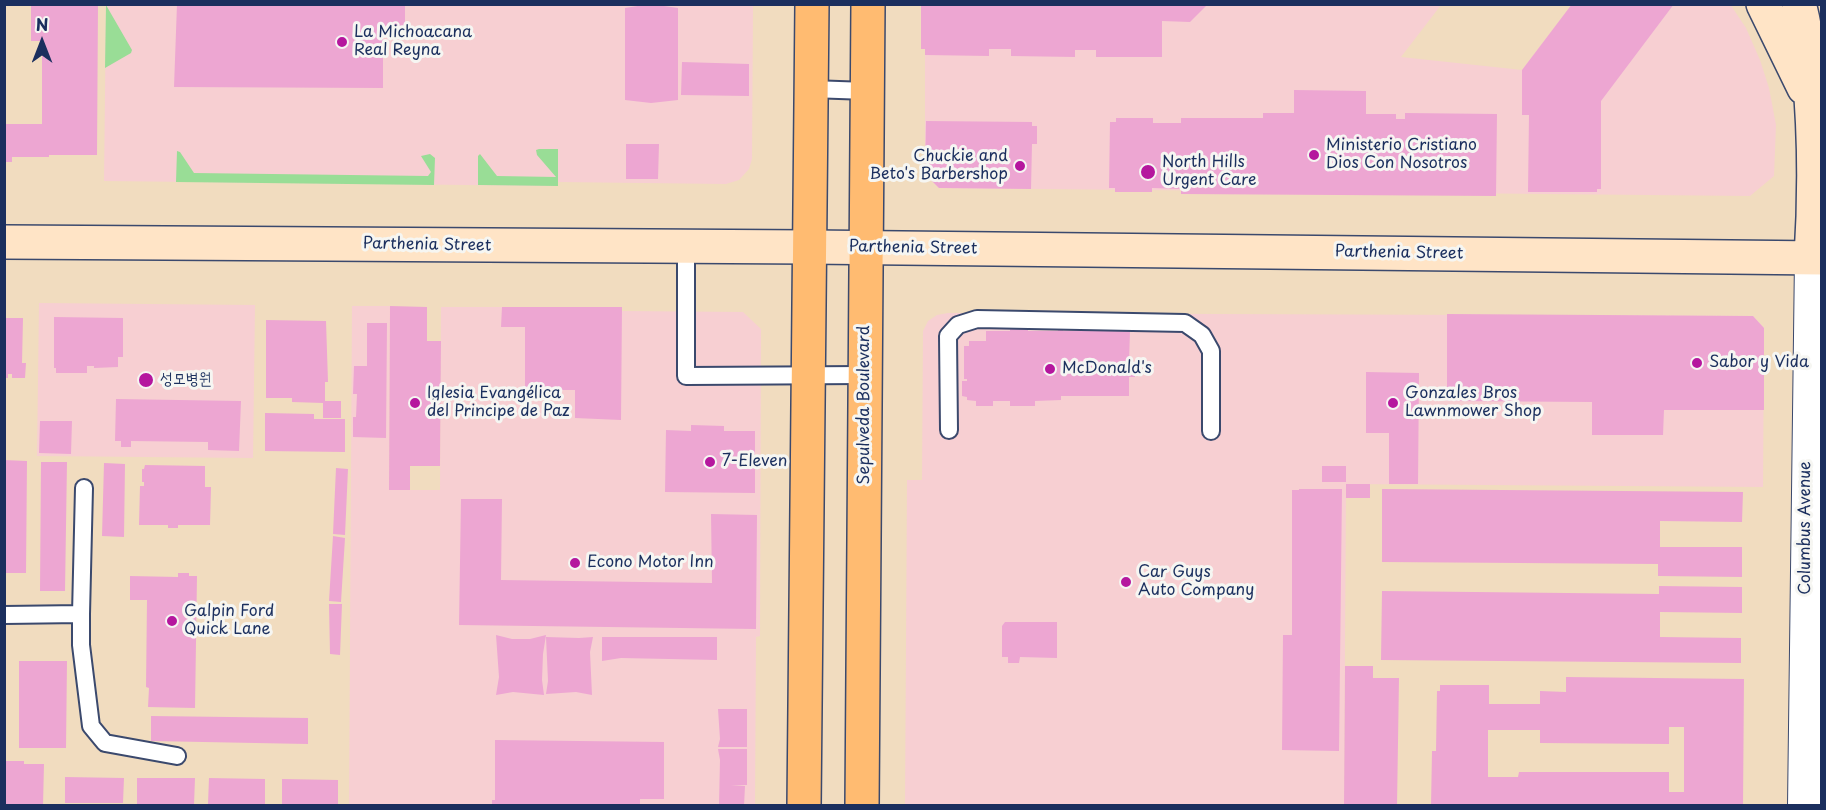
<!DOCTYPE html>
<html>
<head>
<meta charset="utf-8">
<style>
  body { margin:0 }
  #map { position:relative; width:1826px; height:810px; overflow:hidden; background:#f1dcbf; font-family:"Playpen Sans",sans-serif }
  canvas { display:block }
  .frame { position:absolute; inset:0; border:6px solid #1b2f5e; pointer-events:none }
  .north { position:absolute; left:12px; top:12px; width:60px; height:60px; -webkit-text-stroke:4px #f6f6f2; paint-order:stroke; rotate:0deg; font-size:16px; font-weight:700; line-height:24px; text-align:center; color:#1b2f5e }
  .north::after { content:''; display:block; margin:auto; width:21px; height:27px; background:#1b2f5e; clip-path:polygon(50% 0,100% 100%,50% 72%,0 100%) }
</style>
</head>
<body>
<div id="map">
<canvas width="1826" height="810"></canvas>
<div class="frame"></div>
<div class="north">N</div>
</div>
<script>
const ctx = document.querySelector('canvas').getContext('2d');
ctx.lineJoin = 'round';
function fill(path, color) {
  ctx.fillStyle = color;
  ctx.fill(path, 'evenodd');
}
function stroke(path, color, width, dash) {
  ctx.strokeStyle = color;
  ctx.lineWidth = width;
  ctx.lineCap = dash ? 'butt' : 'round';
  ctx.setLineDash(dash || []);
  ctx.stroke(path);
}
function drawText(font, color, halo, rows, align = 'center') {
  ctx.font = font + ' "Playpen Sans","Poor Story",sans-serif';
  ctx.lineWidth = 6;
  ctx.setLineDash([]);
  ctx.textBaseline = 'middle';
  ctx.strokeStyle = halo;
  ctx.fillStyle = color;
  for (const [text, x, y, turn = 0] of rows) {
    ctx.save();
    ctx.translate(x, y);
    ctx.rotate((+turn || 0) * Math.PI / 180);
    ctx.textAlign = isNaN(turn) ? turn : align;
    if (halo) ctx.strokeText(text, 0, 0);
    ctx.fillText(text, 0, 0);
    ctx.restore();
  }
}
fill(new Path2D(`
  M1730 4 1746 28 1760 60 1769 88 1776 125 1774 176 1750 196 939 188 925 174V5H1441L1401 57 1522 70 1572 5Z
  M106 5H753L752 159 749 169 739 180 726 184 558 182V186L104 181Z
  M39 303 255 305 253 458 37 456Z
  M352 306H390L389 490H440L441 307H622V311L743 312 761 329 760 636 756 637 755 805 349 806Z
  M948 313 1753 316 1764 328 1763 487 1346 484 1344 805 905 806 907 480H922L923 331 928 321 937 315Z`), '#f7cfd2');
fill(new Path2D(`
  M106 5 132 50 131 53 105 68Z
  M539 149H558V186L478 185V156L480 154 497 176 556 177 537 155 536 150Z
  M177 151 180 152 194 173 428 176 431 172 421 156 430 154 435 158 434 185 176 182Z`), '#99dd96');
fill(new Path2D(`
  M31 4H98L97 155H49V157H12V162H5V124H42V41H31Z
  M177 4H405V30H383V88L174 87Z
  M650 4 678 8V100L651 103 625 100V8Z
  M921 4H1208L1190 22 1162 21V57H1096V50H1075V57L1011 56V49H989V56L925 55V49H921Z
  M1572 4H1674L1601 101V189H1597V192H1528L1529 115H1522V70Z
  M682 62 749 64V96L681 95Z
  M1294 90 1366 91V114H1396V119H1405V113L1497 114 1496 196 1181 194V189L1152 188V192H1115V188H1109L1110 122H1116V118H1153V123H1181V118H1263V113H1294Z
  M926 121 1032 122V126H1037V144H1032L1031 189 939 188 925 174Z
  M626 144H659L658 179H626Z
  M390 306 427 307V341H441L440 466H410V490H389Z
  M502 307H622L621 420 575 418V390H525V327H501Z
  M1447 314 1753 316 1764 328V410H1664L1663 435H1592V402L1447 401Z
  M54 317 123 318V357H118V367L94 368V366H87V373H56V368H54Z
  M4 318H23L22 363H26L25 378H12V374H8V378H4Z
  M266 320 326 321 328 382H325V401H341V418H323V403L292 402V398H266Z
  M367 323H387L386 438 353 437V417H356L357 394H353L354 366H367Z
  M1010 326H1028V331H1058V326H1063V331H1089V326H1095V331H1121V326H1126V331H1130L1129 362H1135V377H1129V396H1061V400L1035 401V406H1010V401H993V406H976V401L967 400V397L962 396V381H967V379H964V346H969V341H986V331H1010Z
  M1366 372 1419 373 1418 484H1389V433H1366Z
  M116 399 241 401 239 451 208 450V442L131 441V447H121V441H115Z
  M265 413 314 414V419H345V452L265 451Z
  M40 421H72L71 454 39 453Z
  M691 425 724 426V431H755V493L665 492 666 430 691 431Z
  M4 460 27 461 26 573H4Z
  M41 462H67L65 591H40Z
  M104 463 125 464 124 537 102 536Z
  M145 465 205 466V487H211L210 525H178V528H168V525H139L140 486H144V482H142V469H144Z
  M1322 466H1346V482H1322Z
  M336 468 348 469 345 535 333 534Z
  M1346 484H1370V498H1346Z
  M1299 489H1342L1339 751 1282 750 1283 635H1292V490H1299Z
  M1382 489 1743 492 1742 522 1660 521V547H1742V577L1658 576V564L1382 562Z
  M461 499H502L501 580 712 583 711 514 757 515 756 629 459 625Z
  M333 536 345 538 341 602 329 601Z
  M178 573H189V576H197L195 708 148 707 149 688 146 687 147 600H130V576L178 577Z
  M1659 586 1742 587V613L1660 612V637L1741 638V663L1381 660 1382 591 1659 594Z
  M329 604H342L340 655 330 654Z
  M1005 622H1057V658L1020 657 1019 663H1008V657H1002V626Z
  M496 635 512 639H530L546 635 543 654 542 680 544 695 513 692 496 695 499 677Z
  M546 637 579 638 593 637 590 652 592 695 576 692 546 694 548 681Z
  M602 637H717V660L621 658 602 661Z
  M19 661H67L66 748H19Z
  M1345 666H1373V678H1399L1397 806H1344Z
  M1566 677 1744 679 1743 806H1431L1432 751H1436L1437 691H1440V685H1489V704H1540V691L1566 692ZM1669 727H1684V792H1669V772H1519L1518 777H1488V730H1540V743L1669 744Z
  M718 709H747V747H718L720 739Z
  M151 716 308 718V744L151 741Z
  M495 740 664 742V799H640V806H492V800H495Z
  M718 749H747V785H731L745 786 744 806H719L720 760Z
  M4 761H24V764H44L43 806H4Z
  M65 777 124 778 123 803H65Z
  M137 778H195L194 805 137 804Z
  M209 778 265 779V805L208 804Z
  M282 779 338 780V806L282 805Z`), '#eda6d2');
const lane = new Path2D(`
  M811 89 867 91
  M686 247V376L865 375
  M949 430 948 336 958 325 977 319 1185 323 1202 335 1211 351V431
  M81 614 84 488
  M4 615 81 614V645L91 726 105 743 177 756`);
const street = new Path2D(`
  M1804 806 1811 258`);
const secondary = new Path2D(`
  M1763 4 1804 88
  M1799 4C1806 27 1807 50 1809 73 1815 136 1815 196 1811 258
  M4 242 810 247 1822 258`);
const primary = new Path2D(`
  M804 806 812 4
  M862 806 868 4`);
stroke(lane, '#3b496d', 20);
stroke(street, '#3b496d', 34);
stroke(secondary, '#3b496d', 36);
stroke(primary, '#3b496d', 36);
stroke(lane, '#fff', 16);
stroke(street, '#fff', 32);
stroke(secondary, '#ffe4c6', 33);
stroke(primary, '#ffbb71', 33);
for (const [x, y, r, color] of [
  [342,42,6,"#b5179e"],
  [1314,155,6,"#b5179e"],
  [1020,166,6,"#b5179e"],
  [1148,172,8,"#b5179e"],
  [1697,363,6,"#b5179e"],
  [1050,369,6,"#b5179e"],
  [146,380,8,"#b5179e"],
  [415,403,6,"#b5179e"],
  [1393,403,6,"#b5179e"],
  [710,462,6,"#b5179e"],
  [575,563,6,"#b5179e"],
  [1126,582,6,"#b5179e"],
  [172,621,6,"#b5179e"]
]) {
  const dot = new Path2D();
  dot.arc(x, y, r, 0, 2 * Math.PI);
  ctx.fillStyle = color;
  ctx.fill(dot);
  stroke(dot, '#f6f6f2', 2);
}
drawText('16px', '#1b2f5e', '#f6f6f2', [
  ["La Michoacana",354,33],
  ["Real Reyna",354,51],
  ["Ministerio Cristiano",1326,146],
  ["Dios Con Nosotros",1326,164],
  ["Chuckie and",1008,157,"right"],
  ["Beto's Barbershop",1008,175,"right"],
  ["North Hills",1162,163],
  ["Urgent Care",1162,181],
  ["Sabor y Vida",1709,363],
  ["McDonald's",1062,369],
  ["성모병원",160,380],
  ["Iglesia Evangélica",427,394],
  ["del Principe de Paz",427,412],
  ["Gonzales Bros",1405,394],
  ["Lawnmower Shop",1405,412],
  ["7-Eleven",722,462],
  ["Econo Motor Inn",587,563],
  ["Car Guys",1138,573],
  ["Auto Company",1138,591],
  ["Galpin Ford",184,612],
  ["Quick Lane",184,630]
], 'left');
drawText('16px', '#1b2f5e', '#f6f6f2', [
  ["Parthenia Street",427,245,1],
  ["Parthenia Street",913,248,1],
  ["Parthenia Street",1399,253,1],
  ["Sepulveda Boulevard",865,405,-90],
  ["Columbus Avenue",1806,528,-90]
]);
</script>
</body>
</html>
